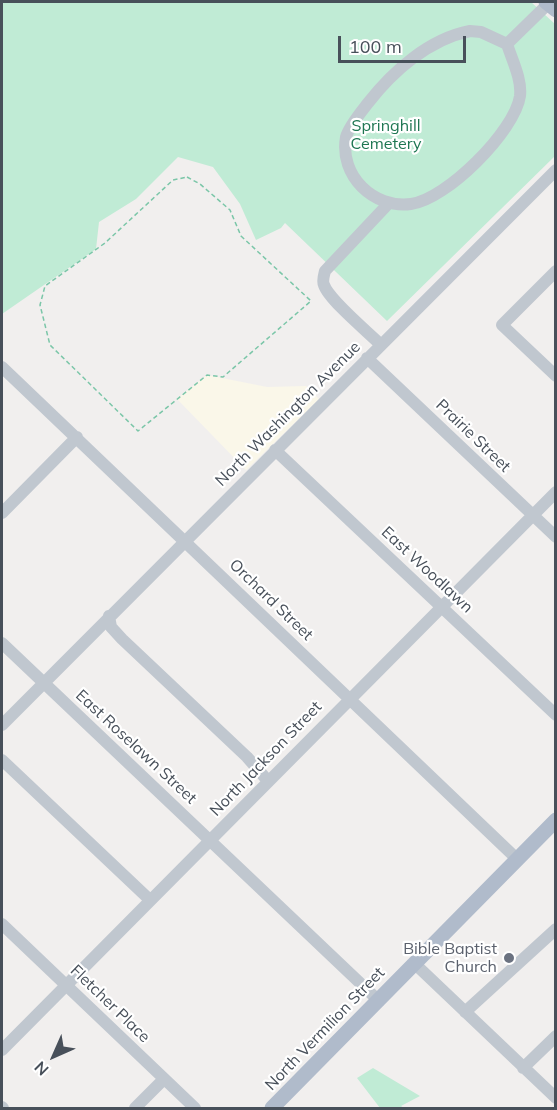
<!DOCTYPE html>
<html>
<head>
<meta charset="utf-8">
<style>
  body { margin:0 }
  #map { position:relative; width:557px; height:1110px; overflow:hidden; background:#f1efee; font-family:Mulish,sans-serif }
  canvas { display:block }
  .frame { position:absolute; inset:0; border:3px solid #48505a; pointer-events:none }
  .north { position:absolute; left:24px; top:1026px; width:60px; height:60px; -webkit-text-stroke:4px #fff; paint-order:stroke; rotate:225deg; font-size:16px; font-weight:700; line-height:24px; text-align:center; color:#48505a }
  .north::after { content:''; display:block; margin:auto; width:21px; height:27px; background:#48505a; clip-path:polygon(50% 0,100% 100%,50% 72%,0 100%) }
  .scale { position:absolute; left:338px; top:36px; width:128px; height:27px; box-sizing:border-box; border:3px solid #48505a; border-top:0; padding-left:8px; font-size:18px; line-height:21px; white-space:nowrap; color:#48505a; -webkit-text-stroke:4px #fff; paint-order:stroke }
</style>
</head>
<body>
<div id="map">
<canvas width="557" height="1110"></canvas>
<div class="frame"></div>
<div class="north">N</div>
<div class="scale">100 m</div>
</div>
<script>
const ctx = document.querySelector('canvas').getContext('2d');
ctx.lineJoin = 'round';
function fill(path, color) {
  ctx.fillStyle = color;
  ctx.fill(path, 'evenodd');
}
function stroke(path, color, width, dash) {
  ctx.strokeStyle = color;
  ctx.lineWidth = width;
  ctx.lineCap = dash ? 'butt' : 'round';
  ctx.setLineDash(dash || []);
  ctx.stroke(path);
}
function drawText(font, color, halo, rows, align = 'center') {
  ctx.font = font + ' Mulish,sans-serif';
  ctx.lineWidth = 4.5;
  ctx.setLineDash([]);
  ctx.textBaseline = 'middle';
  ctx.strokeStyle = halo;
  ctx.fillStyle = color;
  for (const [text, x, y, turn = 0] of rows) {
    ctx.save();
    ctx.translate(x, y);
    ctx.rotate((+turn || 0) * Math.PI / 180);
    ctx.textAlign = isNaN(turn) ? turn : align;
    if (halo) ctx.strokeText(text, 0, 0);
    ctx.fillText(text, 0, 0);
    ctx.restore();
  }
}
fill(new Path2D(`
  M207 375 267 387 306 386 319 399 246 470 177 399Z`), '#faf7e9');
fill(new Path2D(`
  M2 2H531L555 24V156L387 321 285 223 281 228 256 240 240 204 213 167 178 157 136 199 99 222 96 249 2 314Z
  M373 1068 420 1096 401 1106 404 1108H380L357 1078Z`), '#c0ebd5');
stroke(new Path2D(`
  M187 177 200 184 230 210 241 236 311 301 223 377 207 375 138 431 50 345 40 305 45 286 105 243 173 180Z`), '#7bc6a8', 1.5, [4.5, 3]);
stroke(new Path2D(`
  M470 31 481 32 507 44C512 60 522 79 520 96 515 131 446 200 411 204 374 209 339 176 346 137 349 126 361 112 368 103 393 71 429 39 470 31Z
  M507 44 550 2
  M556 271 502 325 556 376
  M381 345C368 332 329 300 324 285 322 281 324 275 325 271L389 203
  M367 358 556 537
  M2 367 517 859
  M275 450 556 715
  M2 513 77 437
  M109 616 111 627 122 639 247 757 268 781
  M2 643 379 1001
  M2 725 556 170
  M2 760 150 900
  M2 924 195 1108
  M414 963 556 1098
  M465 1012 556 929
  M2 1050 556 492
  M523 1068 556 1036
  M2 1107 3 1108
  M135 1108 164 1079`), '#c0c7cf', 12);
stroke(new Path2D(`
  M546 2 556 10
  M272 1108 556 820`), '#b0bbcb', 15);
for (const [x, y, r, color] of [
  [509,958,6,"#6b7280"]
]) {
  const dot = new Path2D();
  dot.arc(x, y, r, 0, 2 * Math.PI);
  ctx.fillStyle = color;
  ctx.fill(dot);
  stroke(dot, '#fff', 2);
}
drawText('16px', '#1e7652', '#fff', [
  ["Springhill",386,126],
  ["Cemetery",386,144]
]);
drawText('16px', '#48505a', '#fff', [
  ["North Washington Avenue",288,414,-45],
  ["Prairie Street",473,436,44],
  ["East Woodlawn",427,570,43],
  ["Orchard Street",271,600,44],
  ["East Roselawn Street",136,747,43],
  ["North Jackson Street",266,759,-46],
  ["Fletcher Place",110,1004,44],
  ["North Vermilion Street",325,1029,-46]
]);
drawText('16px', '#5b616d', '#fff', [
  ["Bible Baptist",497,949],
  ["Church",497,967]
], 'right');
</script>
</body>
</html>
